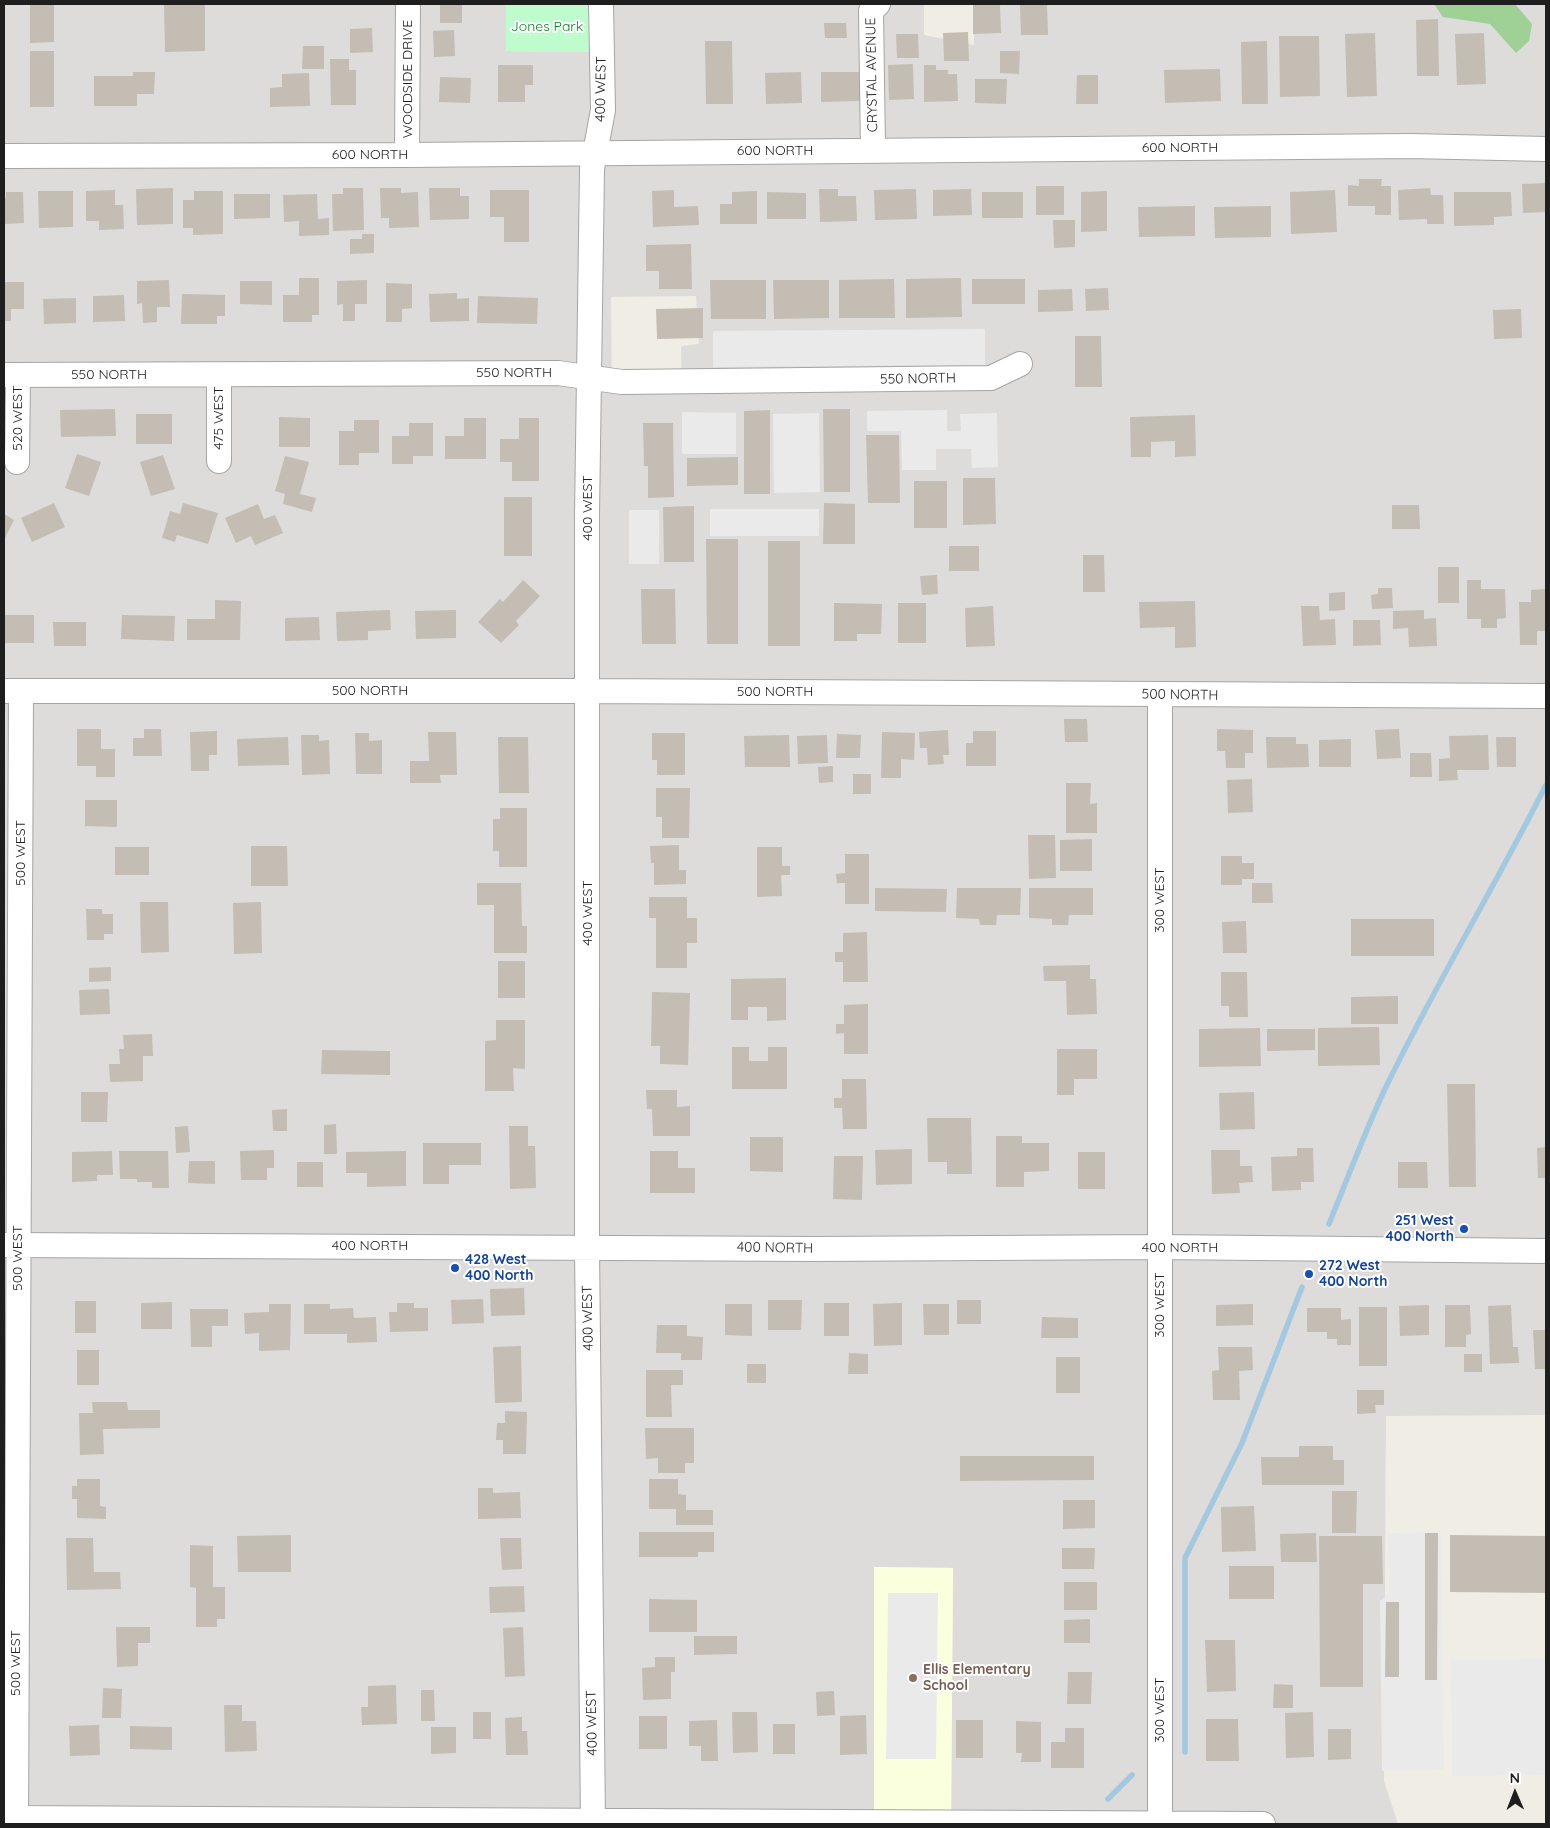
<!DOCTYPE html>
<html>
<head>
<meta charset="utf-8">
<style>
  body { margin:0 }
  #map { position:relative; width:1550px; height:1828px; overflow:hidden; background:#f0eee4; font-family:Quicksand,sans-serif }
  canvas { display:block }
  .frame { position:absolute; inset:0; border:5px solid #1e1e1e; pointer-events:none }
  .north { position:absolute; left:1490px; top:1768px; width:50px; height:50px; -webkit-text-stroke:4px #fff; paint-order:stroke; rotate:359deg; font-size:14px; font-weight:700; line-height:20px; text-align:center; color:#1e1e1e }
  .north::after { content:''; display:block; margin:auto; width:18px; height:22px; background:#1e1e1e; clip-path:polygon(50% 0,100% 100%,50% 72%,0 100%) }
</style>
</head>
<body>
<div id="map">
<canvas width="1550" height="1828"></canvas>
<div class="frame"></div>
<div class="north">N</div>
</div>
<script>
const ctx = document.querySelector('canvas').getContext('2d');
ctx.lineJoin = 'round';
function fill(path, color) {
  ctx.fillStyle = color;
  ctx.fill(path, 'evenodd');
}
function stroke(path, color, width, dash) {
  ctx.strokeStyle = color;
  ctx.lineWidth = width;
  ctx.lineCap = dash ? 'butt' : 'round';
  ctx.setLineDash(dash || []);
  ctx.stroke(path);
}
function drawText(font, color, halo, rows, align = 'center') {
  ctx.font = font + ' Quicksand,sans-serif';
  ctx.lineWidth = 4;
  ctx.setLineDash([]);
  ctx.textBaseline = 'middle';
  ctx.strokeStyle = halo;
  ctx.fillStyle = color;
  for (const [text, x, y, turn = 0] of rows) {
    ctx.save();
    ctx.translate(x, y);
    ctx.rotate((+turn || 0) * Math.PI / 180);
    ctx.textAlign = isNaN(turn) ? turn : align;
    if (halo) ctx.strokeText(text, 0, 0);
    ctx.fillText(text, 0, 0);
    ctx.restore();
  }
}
fill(new Path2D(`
  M4 4H506V51L589 52V4H924V35L974 45V4H1546V1415L1386 1416 1384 1781 1398 1824H951L953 1568 874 1567V1824H4ZM696 296 699 344 681 346 682 392H612L611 297Z`), '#dddcdb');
fill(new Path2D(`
  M874 1567 953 1568 951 1824H874Z`), '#faffde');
fill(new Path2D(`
  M1434 4H1515L1532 24 1529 41 1516 53 1490 24 1443 17Z`), '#9fd197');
fill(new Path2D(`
  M506 4H589L590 52 506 51Z`), '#bffccd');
fill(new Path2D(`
  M985 329V365L713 367V331Z
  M947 410V431H961L960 414 997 413 998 467 972 468 971 449H936V470H902L901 431H867V411Z
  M682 412 736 413V454H682Z
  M819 413 820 492 774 493 773 414Z
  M710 509H819V536H710Z
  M629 510H659V564H629Z
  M1441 1532 1444 1770 1382 1771 1380 1601 1389 1594 1388 1533Z
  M888 1593H938L936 1759H886Z
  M1546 1659V1775L1452 1776 1451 1660Z`), '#eaeaea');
stroke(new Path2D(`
  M1329 1224C1347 1180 1364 1134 1384 1091 1434 987 1494 888 1546 785
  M1185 1752V1558L1242 1443 1302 1287
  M1108 1799 1132 1775`), '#a2c9e0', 5.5);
fill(new Path2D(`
  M30 4H54V42L30 43Z
  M164 4H205V51L165 52Z
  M440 4H462V23H440Z
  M973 4H1000L1001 33 973 34Z
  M1020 4H1047L1048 35H1021Z
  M1438 19 1439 76H1417L1416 20Z
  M824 23H846L847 38H825Z
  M372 28 373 52 350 53V29Z
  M454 30 455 56 434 57 433 31Z
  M968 32 969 61H944L943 33Z
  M1375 33 1377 96 1347 97 1345 34Z
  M1484 33 1486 84 1457 85 1455 34Z
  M896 34H918L919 58H897Z
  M1279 36H1319L1320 96 1280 97Z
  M705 41H732L733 104H706Z
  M1267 41 1268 104H1242L1241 42Z
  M303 46H324V69H302Z
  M30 51H54V107H30Z
  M1000 51H1020L1019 74 1000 73Z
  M330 59H349V70H356V105H331Z
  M913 64 914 99 889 100 888 65Z
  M498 65H533V85H525V102H498Z
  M924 65H936V70H948V74H957L958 101 924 102Z
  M1220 69 1221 101 1165 103 1164 70Z
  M133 72H155L154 94H137V106H94V76H133Z
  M801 72 802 103 766 104 765 73Z
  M821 72H860V101L821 102Z
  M309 73 310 106 270 107V88L282 87V74Z
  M1077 75H1098V104H1076Z
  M440 77 471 78 470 103 439 102Z
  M975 79H1007L1006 104 975 103Z
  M1359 179H1382L1381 186H1391V215H1375V206H1348V185L1359 186Z
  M1546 183V212L1523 213 1522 184Z
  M1036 186H1064V215H1036Z
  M173 188V224L137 225 136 189Z
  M343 188H363L364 230 333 231 332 194H343Z
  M380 188H401V193L418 192 419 227 389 228V218H381Z
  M429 188H460V196H469V219L430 220Z
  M1430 188 1431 195H1443L1444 224H1427V219L1399 220 1398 190Z
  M819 189H838V196H856L857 221 820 222Z
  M916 189 917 219 875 220 874 190Z
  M971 189 972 215 933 216V190Z
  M115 190V205H123L124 229 99 230V221H86V191Z
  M490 190H529V242H504V217H490Z
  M674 190V207L698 206 699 225 653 227 652 191Z
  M1335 190 1337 232 1291 234 1290 192Z
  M38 191H73V227L39 228Z
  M194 191H223V234L193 235V228H183V200H194Z
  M757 191V224H720V204H732V192Z
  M1107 191V231L1081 232V192Z
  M6 192H23L24 223 4 224V198H6Z
  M767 192 806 193V219H767Z
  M982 192H1023V218H982Z
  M1454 192H1511L1512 216 1494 217V225L1454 226Z
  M234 194H270V218L234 219Z
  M317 194 318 219 329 218V235L299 236V221L284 222 283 195Z
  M1195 206V236L1139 237 1138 207Z
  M1271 206V237L1215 238 1214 207Z
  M1053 220H1075V247L1054 248Z
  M362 234H374V253L350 254V239H362Z
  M691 244 692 289H659V271H646V245Z
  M299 278H319V315H312V322H283V295H299Z
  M961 278 962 317 906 318V279Z
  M894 279 895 318H839V280Z
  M972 279H1025V304H972Z
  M169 280 170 307H157V322L143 323 142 303 137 304V281Z
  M367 280V304H355V321H343V304L337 305V281Z
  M710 280H766V319H711Z
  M773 280H829V318L774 319Z
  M240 281H272V305L240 304Z
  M4 282H24V309H11V321H4Z
  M386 283 412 284V308L402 309V322H386Z
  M1108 288 1109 310 1086 311 1085 289Z
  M1072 289 1073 311 1038 312V290Z
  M457 293V299L469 298V321L430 322 429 294Z
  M182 294 225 295V316H217V324H181Z
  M124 295 125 321 93 322V296Z
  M478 296 538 298 537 324 477 323Z
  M76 298V323L44 324 43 299Z
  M703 308V338L657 339 656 309Z
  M1521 309 1522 338 1494 339 1493 310Z
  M1075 336H1101L1102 387H1075Z
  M115 409 116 436 61 437 60 410Z
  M823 409H850V492H824Z
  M770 410V494H744V411Z
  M136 414H172V444H136Z
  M1195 415 1196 456 1175 457V441L1151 442V457H1131L1130 417Z
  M279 417 310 418V447H279Z
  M464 418H486V459H445V436H464Z
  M519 418H539V481H512V462H500V439H519Z
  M354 420H379V453H359V465H339V431H354Z
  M409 423H433V456H413V464H392V436H409Z
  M643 423H673L674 497 648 498V466H644Z
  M866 435H899L900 503H868Z
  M77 454 101 462 89 496 65 488Z
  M163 455 175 489 151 496 140 462Z
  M285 456 309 462 300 494 316 498 312 512 283 504 285 494 275 491Z
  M738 457V485L687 486V458Z
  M963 478H995L996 524 963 525Z
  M914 481H947V528H914Z
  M504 497H532V556H504Z
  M54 503 65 527 32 542 21 518Z
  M183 503 218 513 208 544 177 535 175 542 162 538 170 511 180 514Z
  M824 503 855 504V544H823Z
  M258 504 264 519 275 515 283 533 255 545 251 536 236 543 225 518Z
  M1392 505H1419L1420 529H1392Z
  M694 506V562H664L663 507Z
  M4 514 14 520 4 540Z
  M706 539H738V644H707Z
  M768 541H800V646H768Z
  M949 546H979V571H949Z
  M1083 555H1104L1105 592H1083Z
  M1438 567H1459V603H1438Z
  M937 575 938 594 922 595 920 576Z
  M523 580 540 596 516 621 519 625 501 643 478 622 500 599 503 602Z
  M1467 580H1481V589H1505L1506 618 1497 619V628H1481V619H1467Z
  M1378 588H1392L1393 608 1372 609 1371 595 1378 594Z
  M641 589H675L676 644H642Z
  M1546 589V631H1537V645H1520L1519 602H1531V590Z
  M1345 592V610L1329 611V593Z
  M215 600 241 601 240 640H187V619H215Z
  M1195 601 1196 647 1175 648V627L1140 628 1139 602Z
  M834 603 882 604 881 634H857V641H834Z
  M898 603H926V643H898Z
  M993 606 995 646 966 647 965 608Z
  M1301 606H1319L1320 620 1335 619 1336 645 1303 646Z
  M390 610 391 630 368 631V640L337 641 336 612Z
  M456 610V638L416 639 415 611Z
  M1424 610V619L1436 618 1437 646 1409 647 1408 628 1393 629V611Z
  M4 615H34V643H4Z
  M122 615 175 616 174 641 121 639Z
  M319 617 320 640 285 641V618Z
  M1353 620H1380L1381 645 1353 646Z
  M53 622H86V646H54Z
  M1064 719H1087L1088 742H1065Z
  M77 729H101V749H115V777H96V766H77Z
  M144 729H161L162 756H133V738H144Z
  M1217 729 1253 730V753H1245V768H1226L1225 751H1217Z
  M1399 729 1401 758 1377 759 1375 730Z
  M948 730 949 755H943L944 764 928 765 927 748H920L919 732Z
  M217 731V755H209V771H191L190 732Z
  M973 731H996V766H966V743H973Z
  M428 732H456L457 775H440L441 783H410V761H429Z
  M882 732 915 733 914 760 901 759V778H881Z
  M355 733H369V741L382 740V774H356Z
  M652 733H685V775H657V760H652Z
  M837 734 861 735 860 758H836Z
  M301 735H319V741L329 740 330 774 302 775Z
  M789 735 790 767H745L744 736Z
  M827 735 828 763 798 764 797 736Z
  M1488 735 1489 770H1457L1458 780 1439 781V759L1450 758 1449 736Z
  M288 737 289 765 238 766 237 739Z
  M498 737H528L529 793H499Z
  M1266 737H1296V744H1308L1309 767 1267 768Z
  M1496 737H1516V767H1497Z
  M1351 739V767H1319V740Z
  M1410 753H1431L1432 777H1410Z
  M833 766V782L819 783 818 767Z
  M853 774H871V794H853Z
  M1252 779 1253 812 1228 813 1227 780Z
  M1066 783H1091L1090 804 1097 803V833H1066Z
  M656 788H690L689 838H662V817H656Z
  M85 800H117V827L85 826Z
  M500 808H527V867H499V851H493V819H500Z
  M1028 835H1055L1056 878 1029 879Z
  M1092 839V871H1060V840Z
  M679 845V870H686V884L654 885V863H651L650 846Z
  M251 846H287L288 886H251Z
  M115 847H149V875H115Z
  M757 847H782V866H790V875H781L782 896 757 897Z
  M845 854H869V904H845V883H837L836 874 845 873Z
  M1221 856H1242V863H1254V879H1242V885H1221Z
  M477 883H521L522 926H527V953H494V905H477Z
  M1252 883H1272L1273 903H1252Z
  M875 888 947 889 946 912 875 911Z
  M957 888H1021L1020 915H997L996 925H980L979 919 956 918Z
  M1029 888H1093V915H1069L1068 925H1052V919L1029 918Z
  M649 897H687V918H697V943H687V968H656V918H649Z
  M140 902H168L169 952 141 953Z
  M261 902 262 953 234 954 233 903Z
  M86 909H102V914H113V934H104V940H87Z
  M1351 919H1434V956H1351Z
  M1246 921 1247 953H1223L1222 922Z
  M867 932 868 982H843V962H835V952H843V933Z
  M498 961H525V998H498Z
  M1090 965V979H1096L1097 1014 1067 1015 1066 981H1044L1043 966Z
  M111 967V981L89 982V968Z
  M1221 972H1247L1248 1017H1229V1006H1221Z
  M786 978V1020L767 1021V1007H748V1020H731V979Z
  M109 989 110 1014 80 1015 79 990Z
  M652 992 690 993 688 1065 660 1064V1046H651Z
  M1398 996V1024H1351V997Z
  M868 1004V1054H844V1033L836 1034V1024H844V1005Z
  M496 1020H525V1069L513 1068 514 1091H485V1041L496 1040Z
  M1379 1027 1380 1065 1318 1066V1028Z
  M1260 1028 1261 1066 1199 1067V1029Z
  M1267 1029H1315V1050L1267 1051Z
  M152 1034 153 1056H143V1081L110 1082 109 1064H120L119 1049H124L123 1035Z
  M732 1047H749V1061H768V1047H787V1089H732Z
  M1057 1049H1097V1079H1074V1095H1057Z
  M322 1050 390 1051V1075L321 1074Z
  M842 1079H866L867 1129H843L842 1108H834V1098H842Z
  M1447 1084H1475L1476 1187H1449Z
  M646 1090H677V1107L690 1106V1136H653L652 1109H647Z
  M81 1092H108L107 1122H81Z
  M1254 1092 1255 1129 1220 1130 1219 1093Z
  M287 1109V1131H273L272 1110Z
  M927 1118H971L972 1174H947V1162H928Z
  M336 1124 337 1154H324V1125Z
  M188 1126 190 1152 176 1153 175 1127Z
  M509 1126H528V1146H535L536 1188 510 1189Z
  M996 1136H1022V1143H1049V1171L1024 1172V1187H996Z
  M750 1137H783V1172L750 1171Z
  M423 1143H481V1165H449V1184H423Z
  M1546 1147V1178H1538L1537 1148Z
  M1297 1148H1313L1314 1182H1301V1190L1272 1191 1271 1157 1297 1156Z
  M912 1149V1184L876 1185 875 1150Z
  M274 1150V1168H267V1180H241L240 1151Z
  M1211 1150H1240V1166H1252L1253 1182 1239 1183 1240 1193 1212 1194Z
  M112 1151 113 1175H97V1181L72 1182V1152Z
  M119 1151H168L169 1188H152V1182H137V1179H120Z
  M406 1151V1186L367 1187V1173H346V1152Z
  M650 1151H678V1168H695V1193H650Z
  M1078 1152H1105V1189H1078Z
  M834 1156H863L862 1200 833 1199Z
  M189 1161H215V1184L188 1183Z
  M297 1162H323V1187H297Z
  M1398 1162H1427L1428 1188H1398Z
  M524 1288 525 1315 491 1316 490 1289Z
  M483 1299 484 1323 452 1324 451 1300Z
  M768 1300H802L801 1330H768Z
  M957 1300H981V1324H957Z
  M75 1301H96V1333H75Z
  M172 1302V1329H141V1303Z
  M397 1303H414V1308H428V1331L390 1332 389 1312H397Z
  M824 1303H849V1336H824Z
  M902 1303V1345L874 1346 873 1304Z
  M269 1304H291L290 1350 259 1351V1333L245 1334 244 1313 269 1312Z
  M304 1304H330V1309L353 1308 354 1318 376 1317 377 1342 347 1343V1334H304Z
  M725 1304H752V1336L725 1335Z
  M923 1304H949V1335H924Z
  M1253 1304V1325L1216 1326V1305Z
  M1429 1305V1335L1400 1336 1399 1306Z
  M1445 1305H1470L1471 1334 1466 1335V1347H1445Z
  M1511 1305 1513 1347H1518L1519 1363 1490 1364 1488 1306Z
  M1359 1307H1387V1366H1359Z
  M1307 1308H1341V1320L1351 1319V1345H1337V1339H1327V1332H1307Z
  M190 1309H228V1326H212V1347H191Z
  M1042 1317 1078 1318V1338H1041Z
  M657 1325H687V1336L703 1337 702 1360H681V1353H656Z
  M1533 1330H1546V1369H1535Z
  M521 1346 522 1402 495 1403 493 1347Z
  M1218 1347H1252L1253 1370 1239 1371 1240 1400H1213L1212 1371 1219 1370Z
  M77 1350H99V1385H77Z
  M849 1353 868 1354V1374H848Z
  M1464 1354H1482V1372H1464Z
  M1056 1357H1080V1393H1056Z
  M747 1364H766V1383H747Z
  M646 1370H683V1385H671L672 1417H646Z
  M1357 1390H1384V1405H1375L1376 1413 1357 1414Z
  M92 1402H127L128 1410H160V1428L103 1429 104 1454 80 1455 79 1413H93Z
  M505 1411 527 1412 526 1454H503V1440H496L497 1423H505Z
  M645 1428H694V1463H685V1473H658V1458L646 1459Z
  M1299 1446H1333V1460H1344V1485H1262L1261 1457H1299Z
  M960 1456H1094V1480L960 1481Z
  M77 1479H100V1506L106 1507V1519L77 1518V1499H72V1486H77Z
  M649 1479H678V1494L686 1495V1510H713V1525H676V1509H649Z
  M478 1488H493V1493L520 1492 521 1518 478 1519Z
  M1332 1491H1357L1356 1533H1332Z
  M1063 1500H1095V1528L1063 1529Z
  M1254 1506 1256 1551 1222 1552 1221 1507Z
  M639 1532H714V1552H698V1557H639Z
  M1316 1533 1317 1562H1281L1280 1534Z
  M1425 1533H1438L1437 1680H1425Z
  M291 1535V1572H238L237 1536Z
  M1450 1535 1546 1536V1593L1450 1592Z
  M1319 1536H1382L1383 1584H1363V1687H1320Z
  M66 1538H93L94 1572H120L121 1589 67 1590Z
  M500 1538H521L522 1569 502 1570Z
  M190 1545 213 1546V1587H225V1619H217V1627H196V1588L190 1587Z
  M1062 1548H1095L1094 1569H1062Z
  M1229 1566H1274V1599H1229Z
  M1064 1582H1097V1610H1064Z
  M524 1586 525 1612 490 1613 489 1587Z
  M649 1599 697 1600V1632H649Z
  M1386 1602H1399V1677H1385Z
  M1090 1619V1643H1064V1620Z
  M116 1627H150V1643H138V1666L117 1667Z
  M523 1627 525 1676 505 1677 503 1628Z
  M694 1636H737V1654L694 1655Z
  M1205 1640H1235L1236 1691 1207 1692Z
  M655 1657H675V1672H671V1699L643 1700 642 1668 655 1667Z
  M1068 1672H1092L1091 1704H1067Z
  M1274 1684 1293 1685V1708H1273Z
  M396 1685 397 1724 362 1725 361 1707H368V1686Z
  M103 1688 122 1689 121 1718H102Z
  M421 1690H434L435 1721H421Z
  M834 1691 835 1715 817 1716 816 1692Z
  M224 1705H242V1721H256L257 1751 225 1752Z
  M473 1712H491V1739H473Z
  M732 1712H757L758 1752 733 1753Z
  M1313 1712 1314 1757 1286 1758 1285 1713Z
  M866 1715 867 1754 840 1755V1716Z
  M639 1716H667V1749H639Z
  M522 1717V1731H527L528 1755H506L505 1718Z
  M1206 1719H1238L1239 1761H1206Z
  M717 1720 718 1761H701V1746H689V1721Z
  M956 1720H983V1758H956Z
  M1016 1721 1041 1722V1762H1021L1022 1753H1016Z
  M773 1724H795V1754H773Z
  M99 1725 100 1755 70 1756 69 1726Z
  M130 1726 172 1727V1750L130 1749Z
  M431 1727H456V1753L431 1754Z
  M1065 1728H1084V1768H1051V1742H1065Z
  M1328 1729H1351V1759L1328 1760Z`), '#c4bdb3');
const minor = new Path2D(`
  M873 150 871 11 878 4
  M407 155 408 4
  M4 156 407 155 1410 146 1546 149
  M4 375 558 373 622 382 991 378 1020 364
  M219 461V375
  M17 462 18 375
  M4 691H588L1546 696
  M1160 696V1824
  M4 1245 814 1249 1160 1247 1546 1251
  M4 1818 1263 1824
  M16 1824 21 691
  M593 1824 587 1247V515L592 169 603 110 601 4`);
stroke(minor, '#a5a5a5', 26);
stroke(minor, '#fff', 24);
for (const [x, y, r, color] of [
  [1464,1229,5,"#1a4fb4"],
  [455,1268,5,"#1a4fb4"],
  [1309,1274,5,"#1a4fb4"],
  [913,1678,5,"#8d6e63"]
]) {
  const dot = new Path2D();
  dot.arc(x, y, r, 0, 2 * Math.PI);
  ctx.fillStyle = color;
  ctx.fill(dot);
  stroke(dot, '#fff', 2);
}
drawText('14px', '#068323', '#fff', [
  ["Jones Park",547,27]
]);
drawText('14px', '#1e1e1e', '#fff', [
  ["CRYSTAL AVENUE",872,75,-91],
  ["WOODSIDE DRIVE",408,79,-90],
  ["400 WEST",601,89,-89],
  ["600 NORTH",1180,148],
  ["600 NORTH",775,151],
  ["600 NORTH",370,155],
  ["550 NORTH",514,373],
  ["550 NORTH",109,375],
  ["550 NORTH",918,379,-1],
  ["520 WEST",18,418,-90],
  ["475 WEST",219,418,-90],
  ["400 WEST",588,508,-90],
  ["500 NORTH",370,691],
  ["500 NORTH",775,692],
  ["500 NORTH",1180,695,1],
  ["500 WEST",21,853,-90],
  ["300 WEST",1160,900,-90],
  ["400 WEST",588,913,-90],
  ["400 NORTH",370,1246],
  ["400 NORTH",775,1248,1],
  ["400 NORTH",1180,1248],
  ["500 WEST",18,1258,-90],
  ["300 WEST",1160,1305,-90],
  ["400 WEST",588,1318,-91],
  ["500 WEST",16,1663,-90],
  ["300 WEST",1160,1710,-90],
  ["400 WEST",592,1723,-91]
]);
drawText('bold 14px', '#164399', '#fff', [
  ["251 West",1454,1221,"right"],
  ["400 North",1454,1237,"right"],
  ["428 West",465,1260],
  ["400 North",465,1276],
  ["272 West",1319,1266],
  ["400 North",1319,1282]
], 'left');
drawText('bold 14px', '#785e54', '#fff', [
  ["Ellis Elementary",923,1670],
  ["School",923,1686]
], 'left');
</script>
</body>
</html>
